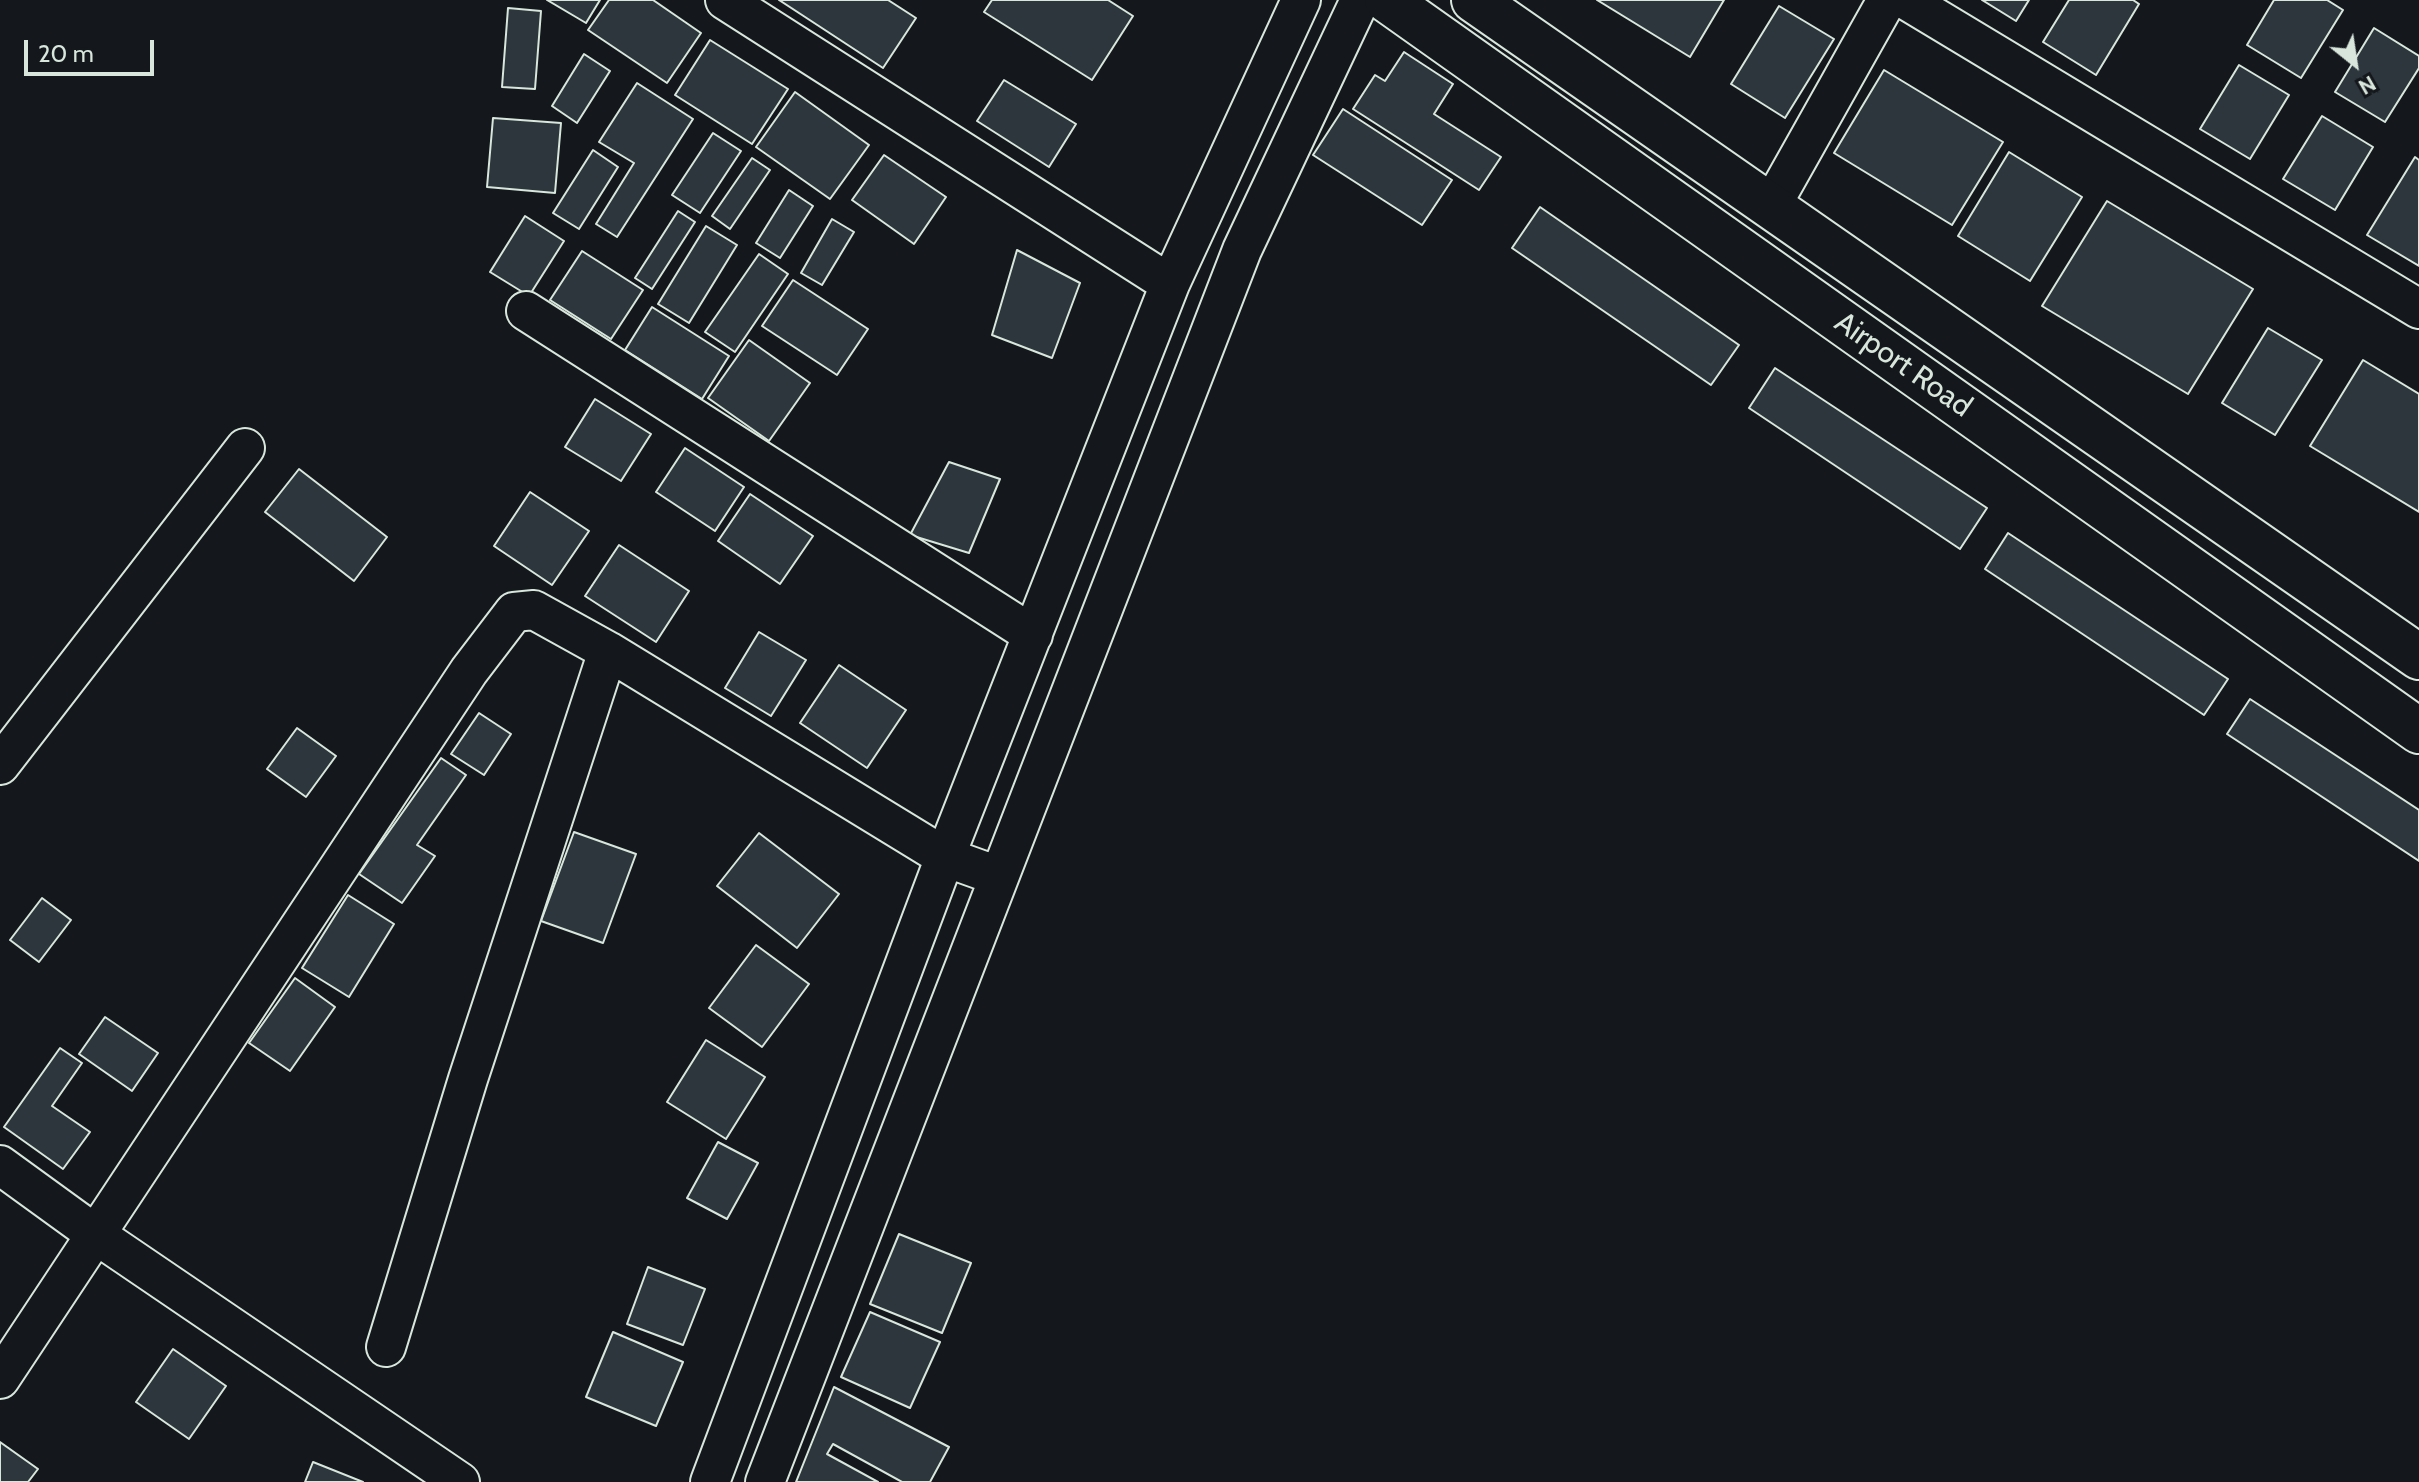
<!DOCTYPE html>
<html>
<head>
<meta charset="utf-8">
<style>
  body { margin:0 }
  #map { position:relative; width:2419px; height:1482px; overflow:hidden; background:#14181c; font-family:Cabin,sans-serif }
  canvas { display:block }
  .north { position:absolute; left:2315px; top:24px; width:80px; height:80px; -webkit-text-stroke:6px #14181c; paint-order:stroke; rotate:150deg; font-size:22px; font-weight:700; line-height:32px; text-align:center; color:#d8e6dc }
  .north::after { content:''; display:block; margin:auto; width:28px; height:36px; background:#d8e6dc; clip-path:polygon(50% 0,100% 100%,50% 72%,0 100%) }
  .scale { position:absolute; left:24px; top:40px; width:130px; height:36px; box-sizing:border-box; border:4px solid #d8e6dc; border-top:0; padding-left:10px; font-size:24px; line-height:28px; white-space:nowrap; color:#d8e6dc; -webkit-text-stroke:6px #14181c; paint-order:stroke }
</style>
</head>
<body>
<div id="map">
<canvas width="2419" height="1482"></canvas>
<div class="north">N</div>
<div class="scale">20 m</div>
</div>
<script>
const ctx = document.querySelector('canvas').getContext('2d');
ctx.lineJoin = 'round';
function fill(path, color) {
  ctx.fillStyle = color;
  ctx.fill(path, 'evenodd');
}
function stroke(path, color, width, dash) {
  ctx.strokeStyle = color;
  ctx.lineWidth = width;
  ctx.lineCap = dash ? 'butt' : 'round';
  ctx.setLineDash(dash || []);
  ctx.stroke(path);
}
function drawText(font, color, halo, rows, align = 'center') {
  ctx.font = font + ' Cabin,sans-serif';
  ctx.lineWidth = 6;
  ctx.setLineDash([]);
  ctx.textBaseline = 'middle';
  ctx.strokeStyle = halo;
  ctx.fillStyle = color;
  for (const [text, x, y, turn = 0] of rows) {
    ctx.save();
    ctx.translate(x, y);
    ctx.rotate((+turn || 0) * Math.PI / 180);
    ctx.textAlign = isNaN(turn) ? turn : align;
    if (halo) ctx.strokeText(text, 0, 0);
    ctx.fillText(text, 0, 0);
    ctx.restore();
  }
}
const building = new Path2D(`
  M547 0H600L586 23Z
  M609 0H653L701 33 667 83 588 30Z
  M779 0H888L916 18 883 68Z
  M992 0H1108L1133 16 1092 80 984 12Z
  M1597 0H1724L1690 57Z
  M1982 0H2029L2016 21Z
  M2069 0H2133L2139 4 2096 75 2043 42Z
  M2274 0H2327L2343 10 2301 78 2247 45Z
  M1779 6 1834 39 1785 118 1731 84Z
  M508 8 541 11 535 89 502 87Z
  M2374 28 2419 56V68L2385 122 2335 92Z
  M710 40 788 89 752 144 675 95Z
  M1404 52 1453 84 1434 114 1501 157 1479 190 1353 109 1375 75 1385 81Z
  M584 54 610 71 577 123 552 106Z
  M2239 65 2289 95 2250 159 2200 129Z
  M1884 70 2003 142 1952 225 1834 153Z
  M1004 80 1076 124 1049 167 977 121Z
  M637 83 693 119 617 237 596 224 634 163 599 142Z
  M795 92 869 145 830 199 756 147Z
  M1343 109 1452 180 1422 225 1313 155Z
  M2322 116 2373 147 2335 210 2283 179Z
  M493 118 561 123 555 193 487 187Z
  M713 133 741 151 700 213 672 195Z
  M593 150 618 167 579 229 553 213Z
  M2009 152 2082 197 2030 281 1958 236Z
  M884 155 946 197 914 244 852 200Z
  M2415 157 2419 160V266L2367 235Z
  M752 158 770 170 730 229 712 216Z
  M789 190 813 206 780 258 756 243Z
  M2107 201 2253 289 2188 394 2042 306Z
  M1540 207 1739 345 1711 385 1512 248Z
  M678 211 695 222 652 289 635 278Z
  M525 216 564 241 529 296 490 272Z
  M832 219 854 232 822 285 801 273Z
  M706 226 737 245 689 323 658 304Z
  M1017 250 1080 283 1052 358 992 335Z
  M582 251 643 290 611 339 550 300Z
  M759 254 788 274 735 352 705 332Z
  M793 280 868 329 837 375 762 326Z
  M652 307 729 356 702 399 625 350Z
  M2268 328 2322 360 2275 435 2222 403Z
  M749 340 810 383 769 441 708 398Z
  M2363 360 2419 394V512L2310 446Z
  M1775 368 1987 508 1960 549 1749 408Z
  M595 399 651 434 621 481 565 447Z
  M685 448 744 487 715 531 656 492Z
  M949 462 1000 479 969 553 910 535Z
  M299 469 387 537 354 581 265 512Z
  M530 492 589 531 552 585 494 546Z
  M750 494 813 536 780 584 718 541Z
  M2008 533 2228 679 2204 715 1985 569Z
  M619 545 689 591 656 642 585 596Z
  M759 632 806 660 771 716 725 688Z
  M839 665 906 710 867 768 800 723Z
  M2250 699 2419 810V861L2227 734Z
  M479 713 511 734 484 775 451 754Z
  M297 728 336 756 306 797 267 769Z
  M441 758 466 775 417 845 435 856 402 903 359 874Z
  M574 832 636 854 603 943 541 921Z
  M759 833 839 894 797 948 717 886Z
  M348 895 394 924 349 997 302 968Z
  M42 898 71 920 39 962 10 940Z
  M756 945 809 984 762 1047 709 1008Z
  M295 978 335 1007 290 1071 249 1043Z
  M105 1017 158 1053 132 1091 79 1054Z
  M706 1040 765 1077 726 1139 667 1102Z
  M60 1048 82 1063 52 1106 90 1132 63 1169 4 1127Z
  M718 1142 758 1163 727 1219 687 1198Z
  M899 1234 971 1263 942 1333 870 1304Z
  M648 1267 705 1289 683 1345 627 1324Z
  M870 1312 940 1342 910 1408 841 1377Z
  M613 1332 683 1362 656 1426 586 1397Z
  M173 1349 226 1386 189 1439 136 1402Z
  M834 1387 949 1447 930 1482H902L833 1444 827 1454 878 1482H796Z
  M0 1442 38 1469 28 1482H0Z
  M313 1462 363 1482H305Z`);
fill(building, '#2c363c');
stroke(building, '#d8e6dc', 2);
const street = new Path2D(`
  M725 0 1170 284
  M1906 0 2419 309
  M1770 208 1887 0
  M526 311 1033 635
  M0 765 245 448
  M0 1165 95 1234 460 1482
  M386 1347 468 1079 608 651
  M0 1379 469 671 514 612 534 610 608 651 945 857 998 876
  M710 1482 945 857 1170 284 1301 0
  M765 1482 1242 250 1360 0`);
const secondary = new Path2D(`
  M1387 0 2419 731
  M1474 0 2419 657`);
stroke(street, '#d8e6dc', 42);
stroke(secondary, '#d8e6dc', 48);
stroke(street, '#14181c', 38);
stroke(secondary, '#14181c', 44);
drawText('30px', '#d8e6dc', '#14181c', [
  ["Airport Road",1903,365,35]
]);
</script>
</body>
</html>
